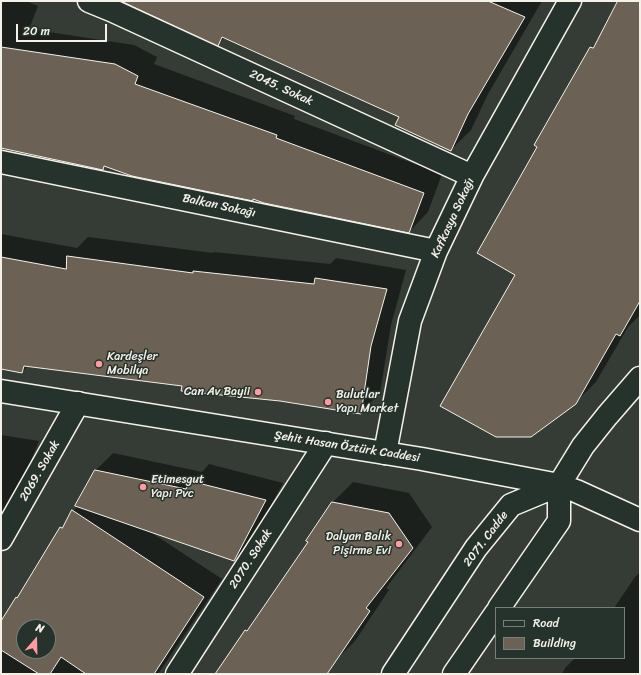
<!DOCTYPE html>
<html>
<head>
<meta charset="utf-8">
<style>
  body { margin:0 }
  #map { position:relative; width:641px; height:675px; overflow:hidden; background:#343c35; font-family:Sriracha,sans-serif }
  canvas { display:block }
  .frame { position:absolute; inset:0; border:2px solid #f4f1e8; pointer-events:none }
  .legend { position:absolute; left:495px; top:607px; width:130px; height:52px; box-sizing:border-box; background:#26332d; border:1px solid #787f78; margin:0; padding:5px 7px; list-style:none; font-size:12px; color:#f4f1e8 }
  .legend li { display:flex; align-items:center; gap:8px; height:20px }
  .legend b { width:20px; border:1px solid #787f78 }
  .north { position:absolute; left:16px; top:619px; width:40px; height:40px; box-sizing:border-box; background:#26332d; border:1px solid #787f78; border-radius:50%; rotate:20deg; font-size:11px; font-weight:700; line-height:16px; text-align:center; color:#f4f1e8 }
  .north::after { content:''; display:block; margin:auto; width:14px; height:18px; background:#ff9aa2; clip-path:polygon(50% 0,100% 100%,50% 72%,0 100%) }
  .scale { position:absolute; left:16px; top:24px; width:91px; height:18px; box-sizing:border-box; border:2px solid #f4f1e8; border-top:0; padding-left:5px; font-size:12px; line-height:14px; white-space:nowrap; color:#f4f1e8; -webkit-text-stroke:3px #26332d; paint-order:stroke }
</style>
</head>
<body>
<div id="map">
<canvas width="641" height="675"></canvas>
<div class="frame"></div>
<ul class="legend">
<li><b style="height:5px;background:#26332d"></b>Road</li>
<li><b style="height:11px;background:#6b6155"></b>Building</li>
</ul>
<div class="north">N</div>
<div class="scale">20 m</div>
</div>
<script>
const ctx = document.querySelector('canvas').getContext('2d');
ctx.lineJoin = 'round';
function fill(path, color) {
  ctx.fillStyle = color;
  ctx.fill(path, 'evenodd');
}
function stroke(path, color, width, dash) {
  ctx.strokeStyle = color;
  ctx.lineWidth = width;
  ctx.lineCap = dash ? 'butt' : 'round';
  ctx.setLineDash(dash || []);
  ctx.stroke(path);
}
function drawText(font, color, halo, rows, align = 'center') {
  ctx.font = font + ' Sriracha,sans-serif';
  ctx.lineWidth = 3;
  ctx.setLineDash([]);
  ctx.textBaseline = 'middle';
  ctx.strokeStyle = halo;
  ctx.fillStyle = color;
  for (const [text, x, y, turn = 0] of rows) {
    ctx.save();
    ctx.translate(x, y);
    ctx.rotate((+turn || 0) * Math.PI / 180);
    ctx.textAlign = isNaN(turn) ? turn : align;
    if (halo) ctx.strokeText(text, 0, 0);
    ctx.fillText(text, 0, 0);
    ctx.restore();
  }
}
fill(new Path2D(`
  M1 1H26L38 6 29 29 134 45 157 57 154 64 295 116 294 119 442 174 428 212 409 232 254 198 252 200 106 165 102 169 1 147Z
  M146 1H542L488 94 471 130 451 150 400 116 225 37 218 44Z
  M619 1H640V315L628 327 596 382 575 403 517 274 539 146 591 48 598 41Z
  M1 234 77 248 88 237 213 253 214 252 330 264 336 258 406 270 391 325 380 393 360 413 183 385 29 365 22 372 1 368Z
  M1 435 39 441 10 512 1 520Z
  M113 453 202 472 209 464 283 483 251 542 234 560 149 531 222 579 158 674H1V623L16 598 21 593 61 528 68 521 73 511 78 506 96 470ZM24 627H48V651H24Z
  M353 482 409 493 432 527 386 588 389 590 355 641 337 659 327 674H217L246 631 254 623 309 542 333 502Z
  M640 572V674H562L565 668 575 658H624V608H614L635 577Z`), '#0007');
const building = new Path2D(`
  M121 1H488L525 17 468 114 451 151 395 125 399 117 222 37 218 46Z
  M618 1H640V301L620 336 616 334 576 404 531 437H496L440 406 515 275 477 253 537 147 534 145 590 47 593 48Z
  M1 47 115 64 138 76 135 84 277 135 276 138 424 193 409 233 264 203 253 199V201L132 176 104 166 103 170 1 148Z
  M67 256 193 273V271L314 284 315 278 387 289 371 346 361 414 280 401 181 391 182 386 24 366 22 373 1 369V257L66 269Z
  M95 470 186 489 190 481 266 500 234 561 75 506Z
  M332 502 389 513 413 548 366 608 370 611 327 674H215L245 630 247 631 308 542 306 541Z
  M72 510 204 597 154 674H86L61 657 50 674H39L1 650V621L16 597 17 598 60 527 62 528ZM24 627H48V651H24Z`);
fill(building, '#6b6155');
stroke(building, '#f4f1e8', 1);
const street = new Path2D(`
  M89 1 111 10 472 176
  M1 162 436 251
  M385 453 410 321 436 251 472 176 570 1
  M1 539 78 403
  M177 674 326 443`);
const secondary = new Path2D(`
  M1 391 422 459 559 485 576 491 640 520
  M559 485 583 446 607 416 640 378
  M499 608 559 521V485
  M393 674 476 548 511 505 559 485
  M454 674 496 613`);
stroke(street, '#f4f1e8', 25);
stroke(secondary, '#f4f1e8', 25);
stroke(street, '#26332d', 22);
stroke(secondary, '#26332d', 22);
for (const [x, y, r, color] of [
  [99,364,4,"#ff9aa2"],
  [258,392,4,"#ff9aa2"],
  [328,402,4,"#ff9aa2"],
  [143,487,4,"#ff9aa2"],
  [399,544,4,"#ff9aa2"]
]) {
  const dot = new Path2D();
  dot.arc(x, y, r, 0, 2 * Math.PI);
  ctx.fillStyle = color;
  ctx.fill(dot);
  stroke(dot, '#26332d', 1.5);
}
drawText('12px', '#f4f1e8', '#26332d', [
  ["2045. Sokak",281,88,25],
  ["Balkan Sokağı",219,206,12],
  ["Kafkasya Sokağı",453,218,-65],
  ["Şehit Hasan Öztürk Caddesi",347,447,9],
  ["2069. Sokak",40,471,-60],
  ["2071. Cadde",486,539,-53],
  ["2070. Sokak",251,559,-57]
]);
drawText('12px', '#f4f1e8', '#26332d', [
  ["Kardeşler",107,357],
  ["Mobilya",107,371],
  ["Can Av Bayii",250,392,"right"],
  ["Bulutlar",336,395],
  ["Yapı Market",336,409],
  ["Etimesgut",151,480],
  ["Yapı Pvc",151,494],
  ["Dalyan Balık",391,537,"right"],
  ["Pişirme Evi",391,551,"right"]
], 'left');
</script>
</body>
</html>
